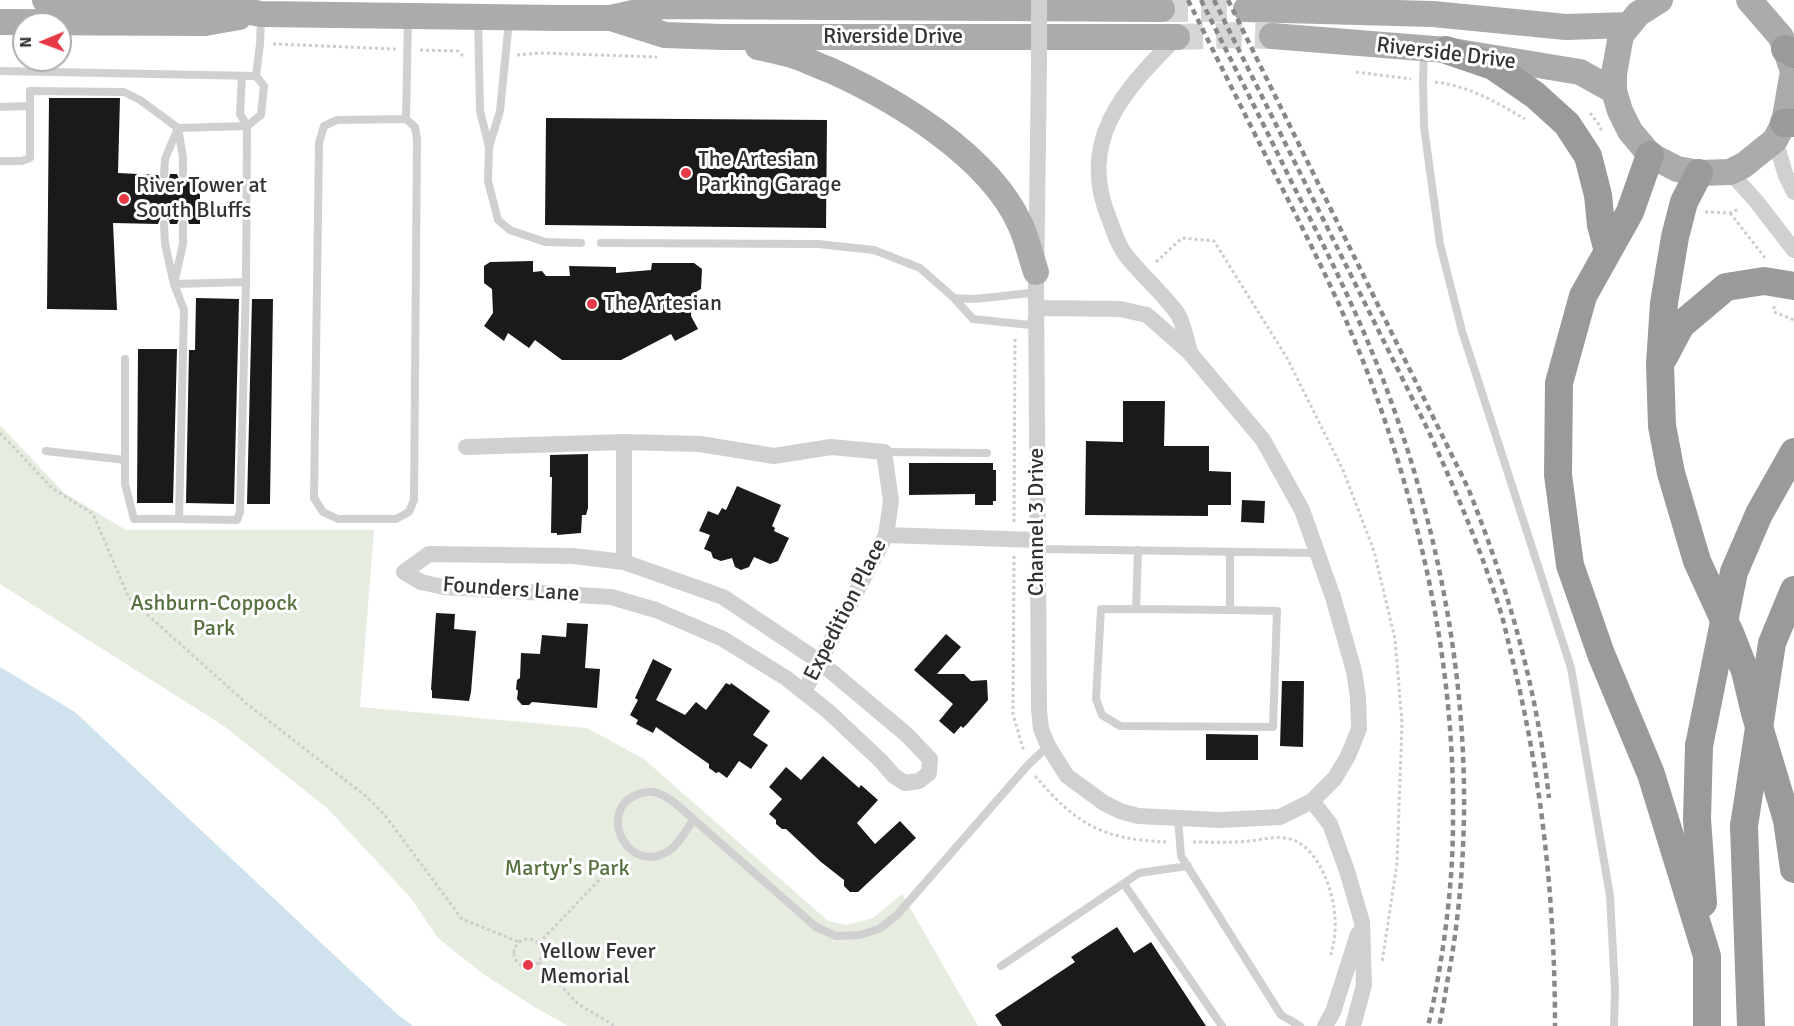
<!DOCTYPE html>
<html>
<head>
<meta charset="utf-8">
<style>
  body { margin:0 }
  #map { position:relative; width:1794px; height:1026px; overflow:hidden; background:#fff; font-family:Signika,sans-serif }
  canvas { display:block }
  .north { position:absolute; left:12px; top:12px; width:60px; height:60px; box-sizing:border-box; background:#fff; border:2px solid #adadad; border-radius:50%; rotate:269deg; font-size:16px; font-weight:700; line-height:24px; text-align:center; color:#333 }
  .north::after { content:''; display:block; margin:auto; width:21px; height:27px; background:#e63946; clip-path:polygon(50% 0,100% 100%,50% 72%,0 100%) }
</style>
</head>
<body>
<div id="map">
<canvas width="1794" height="1026"></canvas>
<div class="north">N</div>
</div>
<script>
const ctx = document.querySelector('canvas').getContext('2d');
ctx.lineJoin = 'round';
function fill(path, color) {
  ctx.fillStyle = color;
  ctx.fill(path, 'evenodd');
}
function stroke(path, color, width, dash) {
  ctx.strokeStyle = color;
  ctx.lineWidth = width;
  ctx.lineCap = dash ? 'butt' : 'round';
  ctx.setLineDash(dash || []);
  ctx.stroke(path);
}
function drawText(font, color, halo, rows, align = 'center') {
  ctx.font = font + ' Signika,sans-serif';
  ctx.lineWidth = 6;
  ctx.setLineDash([]);
  ctx.textBaseline = 'middle';
  ctx.strokeStyle = halo;
  ctx.fillStyle = color;
  for (const [text, x, y, turn = 0] of rows) {
    ctx.save();
    ctx.translate(x, y);
    ctx.rotate((+turn || 0) * Math.PI / 180);
    ctx.textAlign = isNaN(turn) ? turn : align;
    if (halo) ctx.strokeText(text, 0, 0);
    ctx.fillText(text, 0, 0);
    ctx.restore();
  }
}
fill(new Path2D(`
  M0 425 64 493 126 530H374L360 707 587 728 644 759 828 921 847 925 873 918 902 894 978 1026H568L533 1006 482 973 438 938 410 897 328 809 224 726 0 584Z`), '#e6ecdf');
fill(new Path2D(`
  M0 667 75 712 397 1014 413 1026H0Z`), '#cfe2ee');
fill(new Path2D(`
  M49 98H120L118 173 158 175 160 180 164 181 169 179 170 174H177L179 179 184 180 188 178 189 174H200V224H189L188 220 184 218 179 219 177 224H170L169 220 164 218 160 219 158 224 113 223 117 310 47 309Z
  M546 118 827 120 826 228 545 225Z
  M533 261V272L542 271 546 276H570L569 266 616 267V273L651 270 652 263H694L702 269 701 289 691 295V316L698 329 675 341 671 334 621 360H562L535 340 529 348 508 333 504 341 484 326 493 313 492 289 484 283V266L490 262Z
  M196 298 239 299 234 504 186 503 189 350H195Z
  M252 299H273L270 504H247Z
  M138 349H177L173 503H137Z
  M1123 401H1165L1164 446H1209V471L1231 472V505H1208V516L1085 515 1086 441 1123 442Z
  M588 454V508L586 515H582L581 533 557 535V533H551L552 477H550V455Z
  M909 463H993V470H996V501H993V505H975V494L909 495Z
  M737 486 781 505 772 526 775 528 774 531 789 538 778 561 770 564 754 557 749 567 741 570 735 567 732 558 721 561 713 558 711 552 704 549 710 535 699 531 708 511 718 515 722 508 726 510Z
  M1242 500 1265 501 1264 523 1241 522Z
  M436 613 455 614 454 629 476 631 471 692 469 701 432 698V690H431Z
  M567 623 588 624 585 668 600 669 597 708 532 702 529 705H522L517 699 518 691 516 689 517 680 520 678 521 653 540 654 542 635 566 637Z
  M946 634 961 647 937 674H964L971 681 987 680 988 700 968 723 963 728 961 726 954 734 939 721 953 704 914 670Z
  M653 659 672 669 656 700 685 715 696 702 706 710 726 683 730 685 731 683 770 711 753 735 768 745 751 769 739 761 727 778 719 772 716 773 709 768V764L656 727 653 733 636 724 638 720 630 715 638 700 635 698Z
  M1282 681H1304L1303 747 1280 746Z
  M1206 734 1258 735V760H1206Z
  M823 756 859 788 861 785 878 800 857 823 875 844 900 821 916 838 858 892H850L844 886V880L821 862 786 829H782L776 824V820L769 814 782 799 769 787 786 767 801 780Z
  M1117 927 1134 953 1151 942 1206 1026H1002L995 1015 1075 962 1071 957Z`), '#1a1a1a');
stroke(new Path2D(`
  M1162 9H1246
  M1177 37 1241 35 1272 36`), '#d6d6d6', 26, [26, 13]);
stroke(new Path2D(`
  M273 44 396 49
  M420 50 458 51 463 56H466
  M517 55 540 53 657 57
  M1356 72 1411 79
  M1435 82C1469 86 1496 102 1525 119
  M1590 113 1600 126 1602 133
  M1705 212 1730 213 1739 209
  M1730 213 1766 259
  M1156 262 1182 238 1214 241 1287 358 1343 470 1374 551 1395 639 1402 723 1397 863 1382 963
  M1774 306V312L1794 320
  M0 433 52 488 93 514 129 598 247 704 367 797 384 814 462 919 519 942
  M1014 522 1015 337
  M1014 556 1013 714 1024 752
  M1035 776C1077 825 1102 839 1166 842
  M1193 842C1212 842 1230 843 1249 841 1261 840 1277 835 1290 839 1318 846 1334 892 1335 918 1336 931 1334 943 1331 955
  M514 953a14 14 0 1 1 28 0a14 14 0 1 1-28 0Z
  M539 943 620 858
  M539 962 578 1004 615 1026`), '#cdcdcd', 3, [3, 3]);
stroke(new Path2D(`
  M478 20 480 111 489 147 488 181 498 220 510 230 545 242 581 243
  M1424 52 1423 80 1424 127 1440 244 1462 331 1571 668 1610 896 1615 989 1614 1026
  M0 71 256 76 260 44 261 18
  M242 76 240 114 247 126 261 115 264 86 256 76
  M0 107 30 106
  M406 119 415 127 417 139 414 500 409 512 396 519H338L323 512 314 498 319 143 324 126 337 120 406 119 408 19
  M489 147 500 111 509 21
  M0 161H22L30 158V91L124 92 140 100 178 128 247 126 246 282 240 512 237 520 179 519
  M164 175 165 159 178 128 183 157V174
  M164 224 165 244 174 284 183 244V224
  M601 243 818 244 874 250 920 268 954 298 973 319 1030 325 1032 318
  M954 298 975 299 1030 293 1033 300
  M125 359V460
  M46 451 125 460V484L134 519H179L184 310 174 284 246 282
  M884 452 987 453
  M1038 549 1318 553
  M1138 550 1136 609H1101L1096 699 1102 715 1120 726 1273 727 1277 611 1230 610V552
  M1136 609 1230 610
  M1178 818 1181 856 1281 1015 1300 1026
  M693 820C686 830 680 843 670 850 629 878 596 812 636 795 652 788 661 793 675 803L816 927 836 936 860 935 879 929 897 915 1028 765 1048 746
  M1124 884 1222 1026
  M1001 966 1139 873 1188 866`), '#d0d0d0', 8);
stroke(new Path2D(`
  M1177 37C1123 91 1076 141 1110 221 1114 232 1118 245 1125 254 1141 275 1162 292 1177 313 1184 323 1186 340 1190 352
  M1775 140 1786 176 1794 192
  M1730 172 1756 201 1794 250
  M1036 308 1120 309 1147 315 1190 353 1263 440 1302 510 1333 597 1354 671 1358 697 1359 729 1348 756 1335 778 1312 801 1280 817 1219 820 1138 816 1120 811 1104 803 1067 776 1048 746 1041 729 1039 710 1036 289 1039 64
  M624 442V562
  M466 447 624 442 700 444 774 456 831 447 884 452 891 501 886 535 804 692
  M886 535 1038 540
  M429 554 573 556 624 562 723 597 820 662 907 735 930 759 929 773 919 781 905 783 894 776 881 761 829 712 786 678 723 639 656 610 611 597 444 587 421 582 404 572Z
  M1312 801 1330 824 1347 871 1362 922 1364 985 1353 1026
  M1325 1026 1333 1012 1358 934`), '#d0d0d0', 16);
stroke(new Path2D(`
  M45 0 199 3 261 14 560 18H611L663 6 1162 9
  M1660 0 1638 14 1621 35 1614 74V91L1620 111 1630 131 1650 155 1677 169 1699 173 1730 172 1744 165 1775 140 1784 123 1793 71 1781 37 1749 0
  M1246 9 1433 14 1566 27 1629 25
  M611 18 665 35 723 37H1177
  M0 22 205 23 239 17
  M1272 36 1446 50 1580 72 1614 91
  M758 47C771 50 785 53 798 57 809 61 820 67 832 71 898 101 989 156 1020 224 1027 239 1031 257 1036 272`), '#ababab', 26);
stroke(new Path2D(`
  M1785 49 1794 54
  M1446 50 1493 66 1535 95 1567 124 1588 156 1598 195 1601 225 1608 251
  M1784 123H1794
  M1650 155 1630 212 1583 296 1559 383 1558 475 1570 565 1601 654 1651 774 1707 956V1026
  M1699 173 1684 202 1675 237 1664 303 1660 364 1662 426 1671 473 1697 561 1730 633 1745 671 1755 713 1787 820 1794 869
  M1664 357 1681 325 1726 287 1764 281 1794 286
  M1699 746 1697 819 1703 903
  M1744 826 1751 1026`), '#9a9a9a', 28);
stroke(new Path2D(`
  M1188 0C1219 62 1249 123 1280 184 1314 250 1347 317 1373 387 1424 526 1455 673 1453 822 1453 874 1447 926 1438 978 1435 994 1432 1010 1428 1026
  M1201 0C1232 62 1263 123 1293 185 1326 249 1358 314 1384 382 1436 520 1466 668 1464 816 1463 871 1458 925 1448 978 1445 994 1443 1010 1439 1026
  M1214 0 1428 430C1456 491 1482 552 1502 616 1507 635 1511 655 1516 674 1543 789 1555 908 1555 1026
  M1228 0 1468 488C1509 590 1537 689 1549 798`), '#888', 4.5, [6, 4.5]);
stroke(new Path2D(`
  M1039 64V0`), '#d0d0d0', 16);
stroke(new Path2D(`
  M1699 746 1734 572 1759 514 1794 452
  M1744 826 1772 643 1794 590`), '#9a9a9a', 28);
for (const [x, y, r, color] of [
  [686,173,6,"#e63946"],
  [124,199,6,"#e63946"],
  [592,304,6,"#e63946"],
  [528,965,6,"#e63946"]
]) {
  const dot = new Path2D();
  dot.arc(x, y, r, 0, 2 * Math.PI);
  ctx.fillStyle = color;
  ctx.fill(dot);
  stroke(dot, '#fff', 2);
}
drawText('22px', '#333', '#fff', [
  ["Riverside Drive",893,37],
  ["Riverside Drive",1446,54,7],
  ["Channel 3 Drive",1037,522,-90],
  ["Founders Lane",511,590,4],
  ["Expedition Place",846,610,-63]
]);
drawText('22px', '#333', '#fff', [
  ["The Artesian",698,160],
  ["Parking Garage",698,185],
  ["River Tower at",136,186],
  ["South Bluffs",136,211],
  ["The Artesian",604,304],
  ["Yellow Fever",540,952],
  ["Memorial",540,977]
], 'left');
drawText('22px', '#56703f', '#fff', [
  ["Ashburn-Coppock",214,604],
  ["Park",214,629],
  ["Martyr's Park",567,869]
]);
</script>
</body>
</html>
